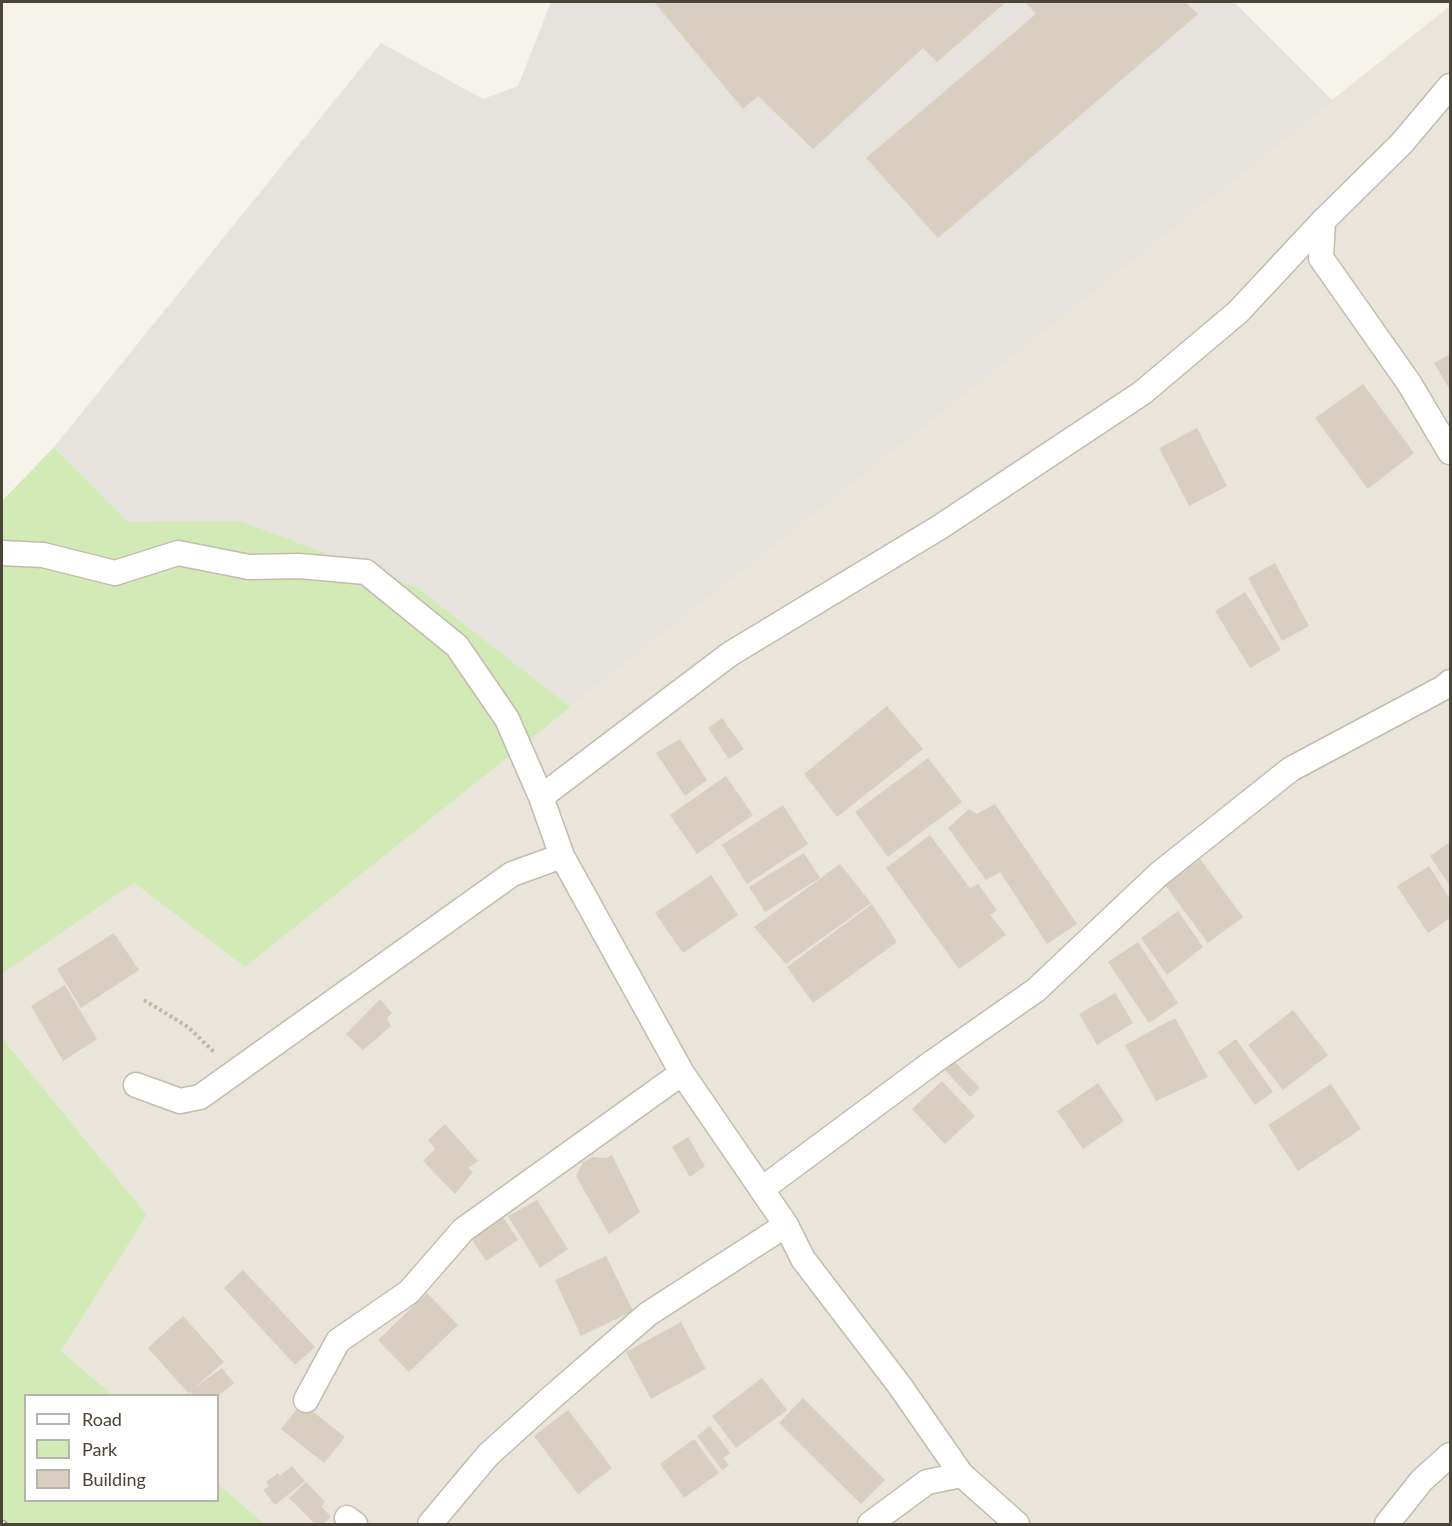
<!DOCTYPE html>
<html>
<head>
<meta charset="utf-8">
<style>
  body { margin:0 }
  #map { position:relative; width:1452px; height:1526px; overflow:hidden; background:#f6f3ec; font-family:Lato,sans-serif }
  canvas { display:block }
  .frame { position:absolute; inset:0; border:3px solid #4b4439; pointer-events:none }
  .legend { position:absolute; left:24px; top:1394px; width:195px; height:108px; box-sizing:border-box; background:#fff; border:2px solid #b7b4b0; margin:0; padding:8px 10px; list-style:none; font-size:18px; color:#4b4439 }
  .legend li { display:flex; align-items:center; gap:12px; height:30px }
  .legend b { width:30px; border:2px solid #b7b4b0 }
</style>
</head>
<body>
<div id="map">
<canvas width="1452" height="1526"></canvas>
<div class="frame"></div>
<ul class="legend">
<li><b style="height:8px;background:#fff"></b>Road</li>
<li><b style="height:16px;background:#d2eab5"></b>Park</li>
<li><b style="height:16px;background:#d8cfc1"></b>Building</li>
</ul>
</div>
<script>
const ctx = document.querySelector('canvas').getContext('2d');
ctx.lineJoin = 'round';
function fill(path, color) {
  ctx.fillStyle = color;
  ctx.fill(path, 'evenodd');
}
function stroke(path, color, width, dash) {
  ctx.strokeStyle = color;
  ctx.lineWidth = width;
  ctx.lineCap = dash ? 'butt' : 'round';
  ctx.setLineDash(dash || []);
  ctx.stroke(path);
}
fill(new Path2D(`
  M1450 6V1524H265L218 1484V1396L113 1395 61 1351 147 1215 2 1038V974L134 883 245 967Z`), '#eae5da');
fill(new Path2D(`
  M551 2H1234L1333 101 571 707 418 588 241 521 128 523 54 447 381 43 483 99 518 86Z`), '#e6e2dd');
fill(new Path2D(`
  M54 447 128 522 241 521 418 588 571 707 245 967 134 883 2 974V501Z
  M2 1038 147 1215 61 1351 113 1395 26 1396V1500H218V1484L265 1524H2Z`), '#d2eab5');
fill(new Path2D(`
  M654 2H1006L937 62 923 48 813 149 758 96 743 109Z
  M1025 2H1185L1198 14 938 238 866 158 1036 14Z
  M1450 354V390L1434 363Z
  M1363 384 1414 453 1368 489 1315 418Z
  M1197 428 1227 486 1189 506 1159 448Z
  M1275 563 1309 626 1282 641 1248 578Z
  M1245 592 1281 650 1250 668 1215 611Z
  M887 706 923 749 837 817 804 774Z
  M722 718 744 749 729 759 708 728Z
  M680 739 707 780 685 796 656 753Z
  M928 758 962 802 888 857 855 812Z
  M726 776 753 815 697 854 670 815Z
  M995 804 1077 924 1047 944 1000 872 986 880 948 828 969 809 977 814Z
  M783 805 808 844 747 884 722 845Z
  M930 835 970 888 978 884 997 910 990 915 1006 935 959 969 886 868Z
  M1450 842V886L1430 856Z
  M804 853 820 878 765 912 749 887Z
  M1200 859 1243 917 1208 943 1165 885Z
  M840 864 871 903 786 964 754 927Z
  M1429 866 1450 899V918L1428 933 1397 886Z
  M711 875 738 915 683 953 655 913Z
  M872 904 897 942 813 1003 787 967Z
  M1178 911 1203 947 1167 975 1141 938Z
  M114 933 139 970 81 1008 57 969Z
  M1138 942 1178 1003 1149 1023 1108 962Z
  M65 985 97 1039 63 1061 31 1006Z
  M1115 993 1133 1023 1097 1045 1079 1014Z
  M380 999 392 1013 387 1018 391 1026 363 1050 346 1034Z
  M1293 1010 1328 1055 1283 1090 1248 1045Z
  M1175 1018 1208 1077 1156 1101 1125 1045Z
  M1236 1039 1273 1092 1255 1105 1218 1052Z
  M953 1060 980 1088 970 1097 944 1069Z
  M942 1081 975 1116 945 1144 912 1109Z
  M1098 1083 1124 1121 1083 1149 1057 1111Z
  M1331 1084 1361 1129 1298 1171 1268 1125Z
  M445 1124 478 1161 468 1168 473 1172 455 1194 423 1161 435 1149 428 1140Z
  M688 1137 705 1166 690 1177 672 1147Z
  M612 1155 640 1212 609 1234 576 1176 583 1162 592 1157 607 1158Z
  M537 1200 568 1249 540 1268 508 1216Z
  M499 1211 518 1240 486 1261 467 1232Z
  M606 1256 633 1311 581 1336 555 1280Z
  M243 1270 315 1347 295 1365 224 1288Z
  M427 1293 458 1325 409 1372 378 1340Z
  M183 1316 224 1362 193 1389 222 1368 234 1383 218 1396H193L191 1392 189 1394 148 1348Z
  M681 1322 706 1369 651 1399 626 1352Z
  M762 1378 787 1410 736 1448 712 1416Z
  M803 1398 885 1480 861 1504 779 1423Z
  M302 1403 345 1437 324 1463 281 1429Z
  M568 1410 612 1468 578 1494 534 1436Z
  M710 1426 730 1453 723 1458 729 1465 722 1470 697 1436Z
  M694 1439 719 1473 684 1498 660 1464Z
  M292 1466 305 1481 275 1505 263 1490 269 1486 266 1482 278 1473 280 1476Z
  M306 1482 325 1502 321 1506 331 1517 323 1524H315L289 1498Z`), '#d8cfc1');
const street = new Path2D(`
  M1323 221 1321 258 1409 383 1450 452
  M2 553 43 555 115 573 178 553 249 567 299 566 366 572 457 646 507 719 541 797 562 856 682 1073 786 1225 803 1259 900 1386 961 1474 1017 1524
  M541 797 730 654 940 527 1142 393 1238 312 1323 221 1402 143 1450 86
  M136 1085 180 1101 200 1097 512 874 562 856
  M762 1189 933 1062 1036 990 1159 874 1291 769 1443 688 1450 682
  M306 1400 338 1341 409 1292 463 1230 682 1073
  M347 1518 355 1524
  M430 1524 488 1455 551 1398 648 1314 786 1225
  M870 1524 927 1482 961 1475V1474
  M1387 1524 1422 1480 1450 1455`);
stroke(street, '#c2bbae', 27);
stroke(new Path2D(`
  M144 1000 188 1027 215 1053`), '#c4b79f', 4, [3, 3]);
stroke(street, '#fff', 24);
const rail = new Path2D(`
  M2 1523 4 1524`);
stroke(rail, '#9a9a9a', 7);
stroke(rail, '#fff', 4.5, [14]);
</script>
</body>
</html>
